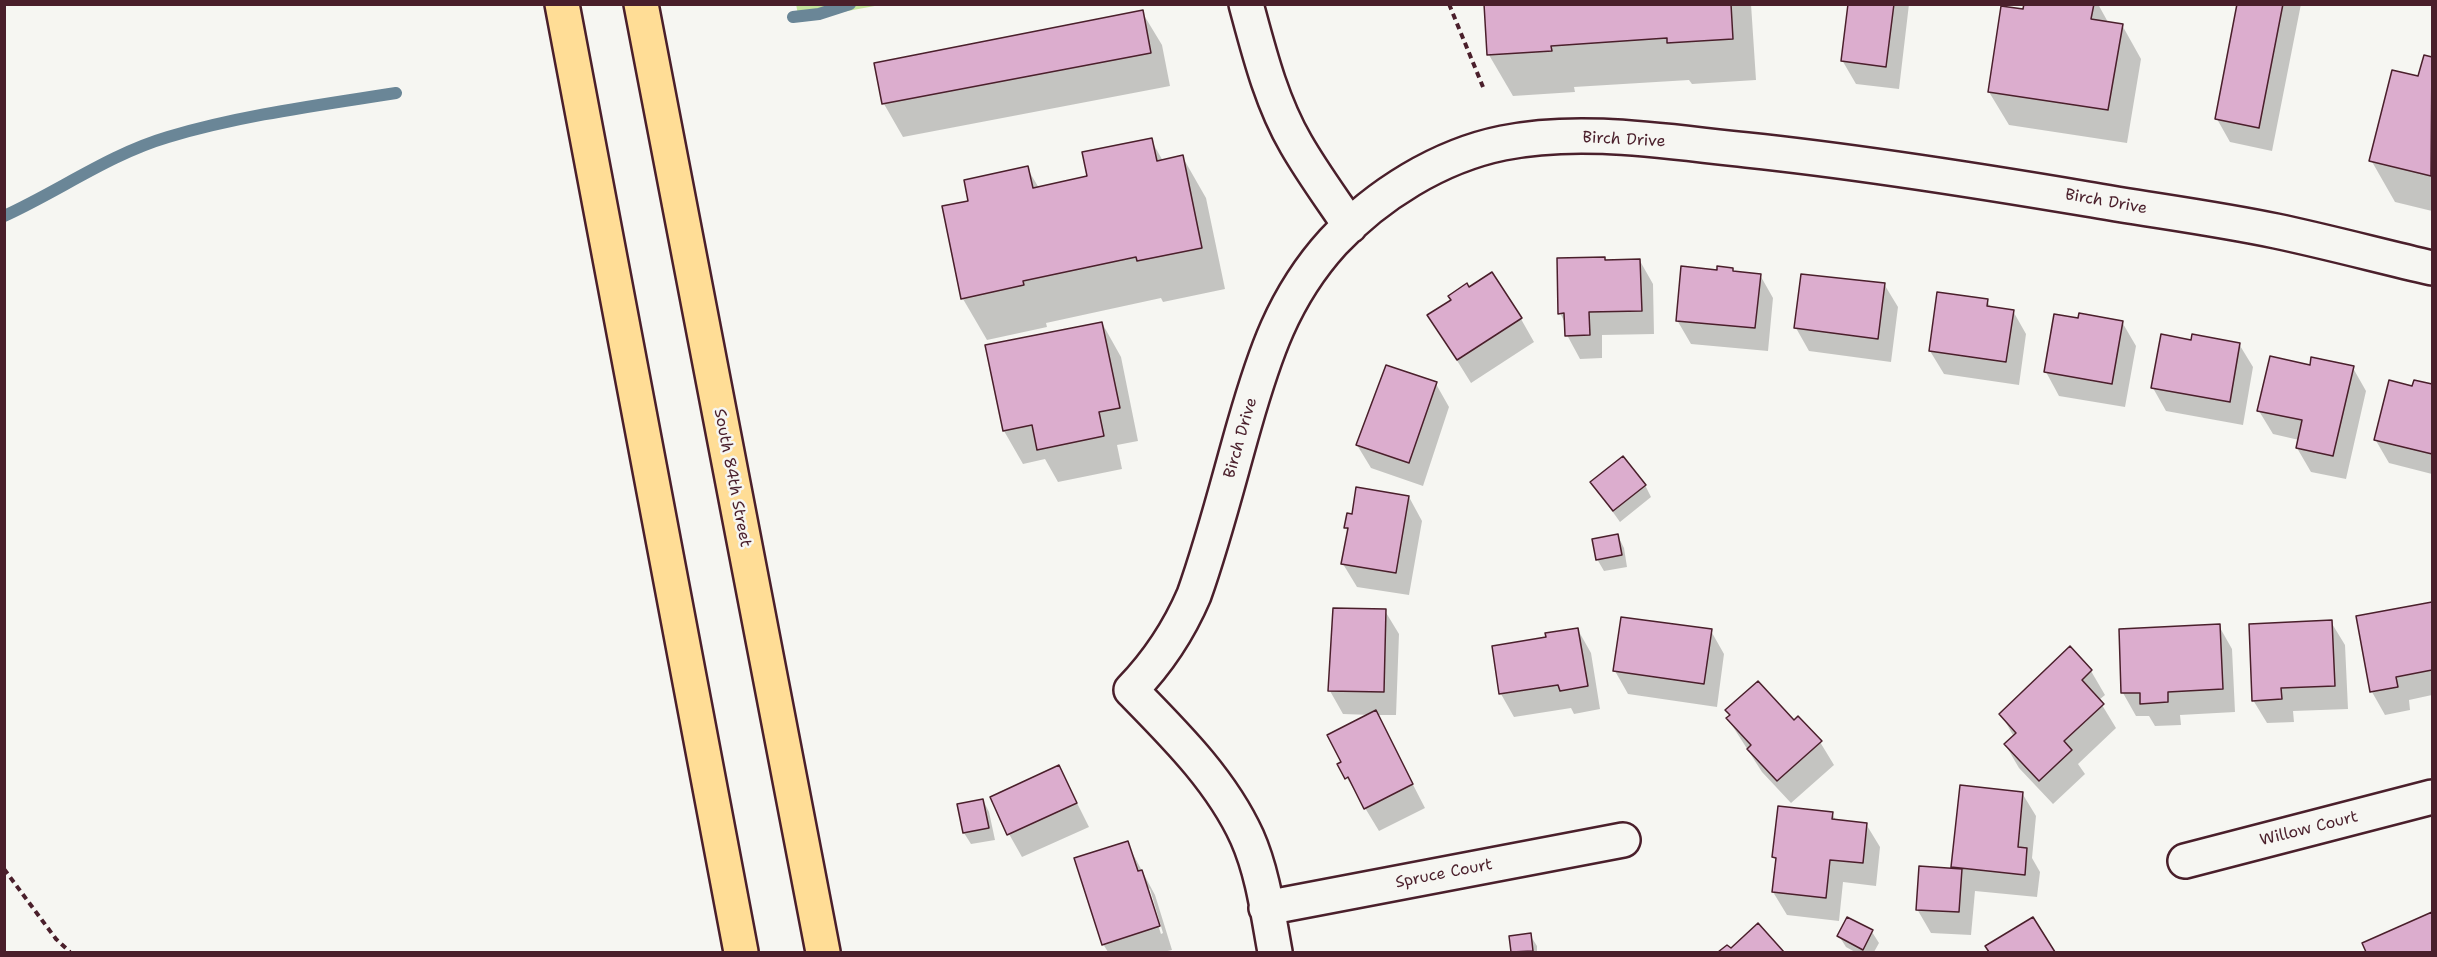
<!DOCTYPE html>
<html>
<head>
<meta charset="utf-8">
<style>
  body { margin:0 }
  #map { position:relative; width:2437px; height:957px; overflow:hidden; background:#f6f6f2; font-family:"Shantell Sans",sans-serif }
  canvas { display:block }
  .frame { position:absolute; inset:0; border:6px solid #4a1f2b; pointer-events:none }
</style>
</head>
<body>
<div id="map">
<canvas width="2437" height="957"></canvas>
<div class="frame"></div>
</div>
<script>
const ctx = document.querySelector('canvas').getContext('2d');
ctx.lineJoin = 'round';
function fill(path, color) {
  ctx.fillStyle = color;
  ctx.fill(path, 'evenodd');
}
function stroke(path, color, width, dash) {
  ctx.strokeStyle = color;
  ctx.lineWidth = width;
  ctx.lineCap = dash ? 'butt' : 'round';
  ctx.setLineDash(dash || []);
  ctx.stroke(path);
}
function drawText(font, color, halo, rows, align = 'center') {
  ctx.font = font + ' "Shantell Sans",sans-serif';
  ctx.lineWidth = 5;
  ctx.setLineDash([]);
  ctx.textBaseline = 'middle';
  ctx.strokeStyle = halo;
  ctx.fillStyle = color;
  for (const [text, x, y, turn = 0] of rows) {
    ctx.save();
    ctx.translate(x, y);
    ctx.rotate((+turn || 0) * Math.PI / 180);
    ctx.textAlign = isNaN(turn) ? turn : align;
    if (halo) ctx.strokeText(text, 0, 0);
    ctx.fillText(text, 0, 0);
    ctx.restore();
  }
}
fill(new Path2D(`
  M796 4H880V5L799 20Z`), '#c5e59e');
fill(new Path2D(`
  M1486 4H1751L1756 80 1692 84 1689 80 1574 87 1575 92 1513 96 1489 55Z
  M1849 4H1909L1899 89 1856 84 1842 60Z
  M2025 4H2098L2109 24 2122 25 2141 59 2127 143 2009 125 1989 92Z
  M2239 4H2301L2272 151 2230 142 2217 119Z
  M1142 12 1162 45 1170 86 903 137 884 104Z
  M2425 57 2432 59V211L2395 202 2371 160 2420 78Z
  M1151 140 1163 161 1182 156 1206 198 1225 289 1163 302 1161 298 1046 323 1047 327 987 340 963 299 970 202 1027 168 1039 188 1089 177Z
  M1604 258 1606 261H1640L1653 284 1654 334 1602 335V358L1580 359 1567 335 1566 325 1560 313Z
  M1732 269 1734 272 1760 275 1773 298 1768 351 1691 344 1677 320 1718 271Z
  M1884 284 1898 307 1891 362 1809 351 1796 328Z
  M1987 301 1991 308 2013 311 2026 334 2019 385 1944 374 1930 351Z
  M1521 319 1534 342 1471 383 1443 338Z
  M2080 320 2122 322 2136 346 2125 407 2059 396 2046 372Z
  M1102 323 1121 357 1138 441 1117 445 1122 469 1058 482 1045 459 1023 464 1004 431Z
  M2192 342 2239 344 2253 367 2243 425 2166 411 2153 388Z
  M2311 366 2353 368 2366 391 2346 479 2311 472 2297 448 2299 440 2273 434 2259 411Z
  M2415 382 2432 386V474L2389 463 2375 439 2414 387Z
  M1436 384 1449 407 1423 486 1371 468 1357 445 1372 401Z
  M1592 483 1645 485 1651 497 1620 522Z
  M1409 497 1422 521 1409 595 1357 587 1343 564 1348 532 1346 528 1353 516Z
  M1618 536 1624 548 1627 567 1604 571 1597 559Z
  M2432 603V695L2409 700 2410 710 2385 715 2372 692 2358 618Z
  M1385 611 1399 634 1396 715H1377L1425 808 1379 831 1339 765 1371 715 1343 714 1330 691Z
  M2331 622 2345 645 2348 709 2293 711 2294 722 2267 723 2253 700Z
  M2219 626 2232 649 2235 712 2180 715 2181 725 2155 726 2149 716H2136L2123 693Z
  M1578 630 1591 653 1600 709 1574 714 1571 708 1514 717 1501 694 1548 638Z
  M1711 631 1724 654 1717 707 1628 694 1615 671Z
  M2070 649 2091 671 2105 695 2099 700 2116 728 2078 764 2085 774 2053 804 2019 768 2005 744 2014 737 2001 714Z
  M1727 710 1794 722 1820 742 1834 765 1791 803 1762 772 1728 719 1730 717Z
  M1059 767 1089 827 1022 857 1009 834Z
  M1961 787 2022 793 2036 816 2032 858 2040 872 2037 897 1975 891 1971 935 1931 933 1917 909 1953 870Z
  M983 800 989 812 995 840 971 844 964 833Z
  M1832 813 1836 821 1866 824 1880 847 1876 886 1843 882 1839 921 1787 915 1773 892 1777 862 1774 857Z
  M1127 843 1155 895 1172 950 1163 952H1108L1103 944ZM1145 885 1150 889 1163 933 1161 934Z
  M2432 914V952H2368L2364 944Z
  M2033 919 2054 952H1991L1987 947Z
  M1758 926 1782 952H1721L1728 947 1731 949Z
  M1872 932 1879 943 1874 952H1855L1846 947 1839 936Z
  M1530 935 1537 946V952H1512L1510 937Z`), '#0003');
stroke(new Path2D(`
  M793 17 819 14 850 4
  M4 216C59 191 110 154 168 137 242 115 320 105 396 93`), '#6a8697', 12);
const building = new Path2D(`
  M1484 4H1731L1733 39 1667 43V38L1551 46 1552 51 1487 55Z
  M1848 4H1894L1886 67 1841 61Z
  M2024 4H2094L2091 19 2123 24 2108 110 1988 92 2001 6 2023 9Z
  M2237 4H2283L2259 128 2215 119Z
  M1143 10 1151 53 882 104 874 63Z
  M2424 55 2432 57 2431 176 2369 161 2392 70 2418 76Z
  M1152 138 1157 161 1183 155 1202 248 1137 261 1136 257 1023 281 1024 285 961 299 942 206 968 201 964 180 1028 166 1033 188 1087 176 1082 152Z
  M1605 257V260L1640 259 1642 311 1589 312 1590 335 1565 336 1564 313 1558 314 1557 258Z
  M1681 266 1717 270V266L1733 268V271L1761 274 1755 328 1676 321Z
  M1492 272 1522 318 1457 360 1427 315 1451 300 1448 296 1467 283 1469 287Z
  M1801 274 1885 283 1878 339 1794 328Z
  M1937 292 1988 299 1987 306 2014 310 2006 362 1929 351Z
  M2079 313 2123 321 2112 384 2044 372 2054 314 2078 318Z
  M1102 322 1120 408 1099 412 1104 436 1037 450 1032 425 1003 431 985 345Z
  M2161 334 2191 340 2192 334 2240 343 2230 402 2151 388Z
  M2270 356 2310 365 2311 357 2354 366 2333 456 2296 448 2302 420 2257 411Z
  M1386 365 1437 382 1409 463 1356 445Z
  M2389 380 2412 386 2414 380 2432 384V454L2374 440Z
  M1623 456 1646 485 1613 511 1590 482Z
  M1356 487 1409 496 1396 573 1341 564 1348 528H1344L1347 513 1352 514Z
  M1618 534 1622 555 1596 560 1592 539Z
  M2432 602V670L2396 677 2398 687 2370 692 2356 616Z
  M1333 608 1386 609 1384 692 1328 691Z
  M1621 617 1712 629 1704 684 1613 671Z
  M2332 620 2335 686 2281 688 2282 699 2252 701 2249 624Z
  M2220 624 2223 689 2168 692V702L2140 704V693H2121L2119 629Z
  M1578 628 1588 686 1560 691 1558 685 1499 694 1492 646 1546 637 1545 633Z
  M2070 646 2092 670 2082 680 2104 704 2064 741 2072 750 2039 781 2004 744 2016 733 1999 714Z
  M1758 681 1794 720 1798 716 1822 741 1777 781 1747 749 1751 745 1726 718 1730 715 1725 710Z
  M1376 710 1413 784 1364 809 1348 777 1345 779 1337 764 1341 762 1327 735Z
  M1059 765 1077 803 1007 835 990 797Z
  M1960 785 2023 792 2018 847 2027 848 2025 875 1951 867Z
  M983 799 989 828 963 833 957 804Z
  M1778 806 1833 812 1832 819 1867 823 1863 863 1830 860 1826 898 1772 892 1776 858 1772 857Z
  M1128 841 1138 871 1142 870 1160 926 1102 945 1074 858Z
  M1919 866 1962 869 1959 912 1916 910Z
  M2432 912V952H2366L2362 943Z
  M1847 917 1873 930 1863 950 1837 936Z
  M2033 917 2055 952H1989L1985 946Z
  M1758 923 1784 952H1718L1727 945 1731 948Z
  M1531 933 1533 951 1511 952 1509 936Z`);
fill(building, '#dcadce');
stroke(building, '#4a1f2b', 1.5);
const street = new Path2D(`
  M1246 4C1259 52 1271 101 1296 144 1312 172 1332 199 1350 226
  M2185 861 2432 797
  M1266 908 1623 840
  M1275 952C1268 914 1263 873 1247 837 1221 780 1174 734 1131 690 1158 662 1179 630 1194 595 1214 539 1228 482 1244 426 1264 356 1283 297 1333 242 1377 195 1439 156 1503 143 1582 127 1667 142 1747 150 1861 162 1974 180 2087 199 2150 210 2214 218 2276 231 2328 242 2380 256 2432 268`);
const primary = new Path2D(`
  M562 4 741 952
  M641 4 823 952`);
stroke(street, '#4a1f2b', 38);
stroke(primary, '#4a1f2b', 38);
stroke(new Path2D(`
  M1449 4 1483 87
  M4 869 56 939 70 952`), '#4a1f2b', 4, [6, 4.5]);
stroke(street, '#f6f6f2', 33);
stroke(primary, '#ffdd96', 33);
drawText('16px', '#4a1f2b', '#f6f6f2', [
  ["Birch Drive",1624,140,3],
  ["Birch Drive",2106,202,10],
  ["Birch Drive",1241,438,-74],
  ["South 84th Street",732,478,79],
  ["Willow Court",2309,829,-14],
  ["Spruce Court",1444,874,-11]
]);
</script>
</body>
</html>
